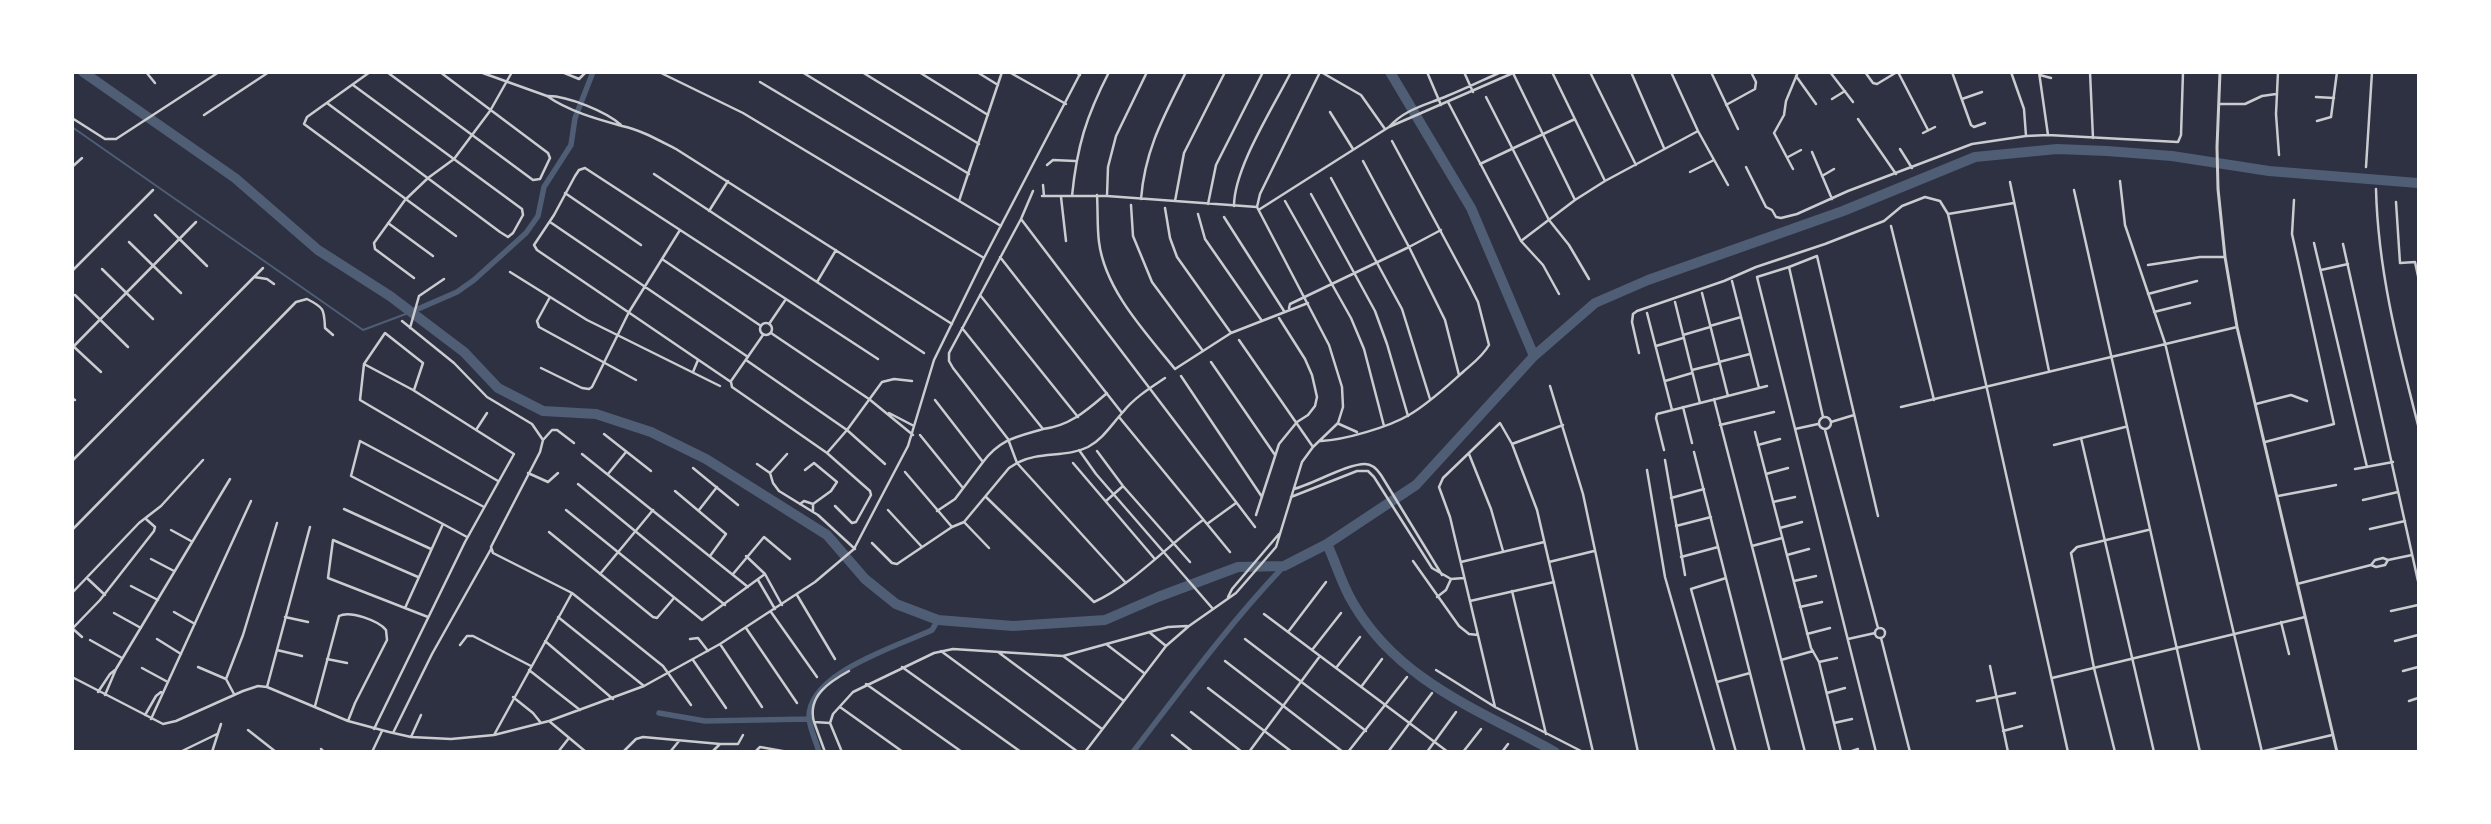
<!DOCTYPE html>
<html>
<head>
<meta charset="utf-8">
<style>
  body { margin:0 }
  #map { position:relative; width:2491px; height:824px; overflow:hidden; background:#2d3142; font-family:"Exo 2",sans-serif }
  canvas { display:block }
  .frame { position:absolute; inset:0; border:74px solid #fff; pointer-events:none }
</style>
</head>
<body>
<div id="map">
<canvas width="2491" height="824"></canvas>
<div class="frame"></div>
</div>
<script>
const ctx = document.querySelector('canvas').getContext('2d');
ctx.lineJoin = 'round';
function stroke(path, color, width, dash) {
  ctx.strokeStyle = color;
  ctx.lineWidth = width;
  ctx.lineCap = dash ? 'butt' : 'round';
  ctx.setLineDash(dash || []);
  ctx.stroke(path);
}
stroke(new Path2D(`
  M72 127 363 330 411 312`), '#4f5d75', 2);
stroke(new Path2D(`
  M411 312 457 292 474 280 526 233 538 216 544 187 571 145 575 118 593 72
  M659 713 705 721 810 719
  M819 752C816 741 810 729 809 718 807 673 898 646 932 630L938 620
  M1133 752C1182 688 1229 624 1284 566`), '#4f5d75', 5.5);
stroke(new Path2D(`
  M83 72 235 178 318 250 390 296 464 352 498 388 543 411 596 414 651 432 706 459 827 535 865 579 896 604 938 620 1013 626 1105 620 1158 597 1238 567 1284 566 1327 544 1416 485 1534 356 1595 303 1648 280 1843 211 1975 157 2057 149 2107 151 2172 156 2269 171 2418 183
  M1390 72 1471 208 1534 356
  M1327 544C1336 563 1342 585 1353 603 1399 682 1480 710 1555 752`), '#4f5d75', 10);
stroke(new Path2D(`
  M114 72H118
  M146 72 155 83
  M370 72 307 117 304 124 456 236
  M387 72 533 180 540 179 550 158 548 153 440 72
  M480 72 547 96C568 111 597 119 622 126 641 130 658 140 676 149L952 324
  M562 72 579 79 586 72
  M659 72 743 113 984 258
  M802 72 969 174
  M862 72 979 144
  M919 72 988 115
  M977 72 998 85
  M1009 72 1066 104
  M1076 72 1080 75
  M1321 72 1361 95 1385 129
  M1427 72 1441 105
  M1464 72 1473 92
  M1552 72 1605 181
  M1590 72 1636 165
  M1631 72 1664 148
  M1671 72 1698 131 1728 185
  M1711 72 1738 129
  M1830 72 1853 102
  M1865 72 1873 83 1877 84 1897 72
  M1898 72 1928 130
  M1952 72 1971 125 1974 127 1985 123
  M2011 72 2024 109 2026 136
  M2039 72 2048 135
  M2090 72 2093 138
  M2278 72 2276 114 2279 155
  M1513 73 1575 200
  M2040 75 2051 78
  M1796 76 1816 104
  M760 82 1001 226
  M548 96C568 96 607 112 621 125
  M1486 97 1549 220 1569 245 1589 279
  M2316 97 2334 98
  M1832 99 1845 91
  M1962 99 1982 92
  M1448 102 1521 241 1543 265 1559 294
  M327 103 500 232 508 237 513 233 523 215 522 209 353 85
  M2219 104H2245L2262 96 2276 94
  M1726 105 1755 89 1756 82 1751 72
  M1330 112 1353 149
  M204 115 269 72
  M72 118 105 139H116L219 72
  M1858 119 1896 174
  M2317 121 2331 117 2337 72
  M1389 127 1513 73
  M1923 133 1935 127
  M1900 149 1912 168
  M1812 152 1832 199
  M1788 157 1801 150
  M1363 161 1409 247 1441 230
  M1480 164 1575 119
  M1047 165 1053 160 1075 161
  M72 167 82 158
  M1746 167 1766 207 1772 210 1776 217 1781 218 1797 214 1848 191 1972 144 2026 136 2048 135 2178 142 2181 135 2183 72
  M2366 167 2372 72
  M1793 169 1774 133 1784 115 1786 101 1798 72
  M1690 172 1714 160
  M654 174 924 353
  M1822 176 1834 169
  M1331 178 1402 309 1430 399
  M2120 181 2125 225 2165 343 2262 752
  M2010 182 2049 371
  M1043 185 1044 196
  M2376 189C2378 271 2398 347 2418 425
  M2074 190 2200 752
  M565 193 641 245
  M1311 194 1375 311 1387 344 1408 416
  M1097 195C1098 211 1097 227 1099 242 1105 290 1146 333 1175 369L1231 333 1308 303
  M1042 196H1107L1257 207
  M1072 196C1077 146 1086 117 1109 72
  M1107 196 1108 167 1116 136 1147 72
  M1061 197 1066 241
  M1141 199C1145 149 1164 116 1186 72
  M959 201 1002 72
  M1175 201 1184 153 1225 72
  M1285 201 1351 318 1364 349 1384 426
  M2396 202 2400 263 2415 262 2418 276
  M1208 204 1216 165 1263 72
  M1131 205 1133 236 1152 282 1203 351
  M1234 206C1234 168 1273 108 1291 72
  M1165 208 1170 238 1177 257 1231 333
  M1260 209 1389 127C1405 109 1426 105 1447 96 1465 89 1483 80 1501 72
  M709 211 728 181
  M1198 214 1205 239 1262 321
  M1948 214 2014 203
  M155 215 207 266
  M1224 217 1284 311
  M1021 219 1255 527
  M550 222 748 357
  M388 223 433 256
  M1891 226 1934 400
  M1521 241 1575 200 1605 181 1698 131
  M129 242 181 293
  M2314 243 2367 467
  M2343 244 2418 581
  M1000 257 1122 413
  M662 259 761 326
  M2148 265 2200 257H2225
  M1789 267 1757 277 1876 752
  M102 269 153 319
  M2321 270 2348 264
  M72 271 153 190
  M510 272 587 320 720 386
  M254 277 267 279 274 284
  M414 278 375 249 374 243 405 200 428 178 454 159 490 111 512 72
  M1732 281 1759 388
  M817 282 836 250
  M1702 293 1728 396
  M2148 294 2197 281
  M75 295 128 347
  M980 295 1078 417
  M550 297 537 321 539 327 636 380
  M1675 302 1700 403
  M1289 308 1290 304 1409 247 1445 320 1459 375
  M2154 312 2190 303
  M1647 313 1672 410
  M402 321 454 363 487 397 532 424 543 440 540 452 494 541 491 547 493 553 572 593 663 666 691 705
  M760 329a6 6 0 1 1 12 0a6 6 0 1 1-12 0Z
  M769 324 786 299
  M1710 326 1741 317
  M410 328 419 296 444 279
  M962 328 1043 429C1016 437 1000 439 983 462
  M771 333 869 399 913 435
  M1683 335 1710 327
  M1239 340 1313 447
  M72 345 101 372
  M1656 346 1683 338
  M72 348 196 222
  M1639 353 1632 322 1633 314 1637 311 1724 281 1756 267 1825 244 1884 221 1902 206 1925 197 1940 201 1948 214 2068 752
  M746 360 847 430 885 464
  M1211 362 1275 455
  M1719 362 1750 354
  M364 364 413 390 514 454 465 542 374 729
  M541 368 582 388 589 389 592 387 629 312 680 230
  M1692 370 1720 363
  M693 372 698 360
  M1181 376 1262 497
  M731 381 763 335
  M1665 381 1692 373
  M1550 386 1583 494 1638 752
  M414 390 423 363 385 333 364 364 360 400 498 481
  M72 398 75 400
  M1714 399 1805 752
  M935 400 983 462 955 499 937 511
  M2256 404 2291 395 2307 401
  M1683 407 1692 443
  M1901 407 2237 327
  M889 413 914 426
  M1819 423a6 6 0 1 1 12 0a6 6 0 1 1-12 0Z
  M1119 417 1230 552
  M1823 417 1789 267 1817 256 1878 516
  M1831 422 1854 415
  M1339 424 1357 432
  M1720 425 1774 412
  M1043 429C1070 426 1087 410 1107 393
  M1795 429 1818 424
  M476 430 487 413
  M1825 430 1878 628
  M1755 432 1811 648 1819 662 1841 752
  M604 434 651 471
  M920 435 963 488
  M2081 438 2154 752
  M543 440 552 430H557L574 443
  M1321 441C1344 440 1389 427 1409 415 1428 404 1446 387 1463 372 1472 364 1483 356 1489 345L1478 302 1469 284 1392 141
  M2265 442 2334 424 2292 234 2294 200
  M1512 444 1563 425
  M1758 445 1780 439
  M2054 445 2125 427
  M1079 450 1096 474 1213 609
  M1664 450 1656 418 1657 414 1767 386
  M1097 451 1123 486 1190 562
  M1694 452 1770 752
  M827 453 847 430 882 382 894 379 912 381
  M582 454 748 587
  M787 454 770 473 773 483 779 491 818 515 855 549
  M1469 454 1491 509 1503 551
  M1665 460 1685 575
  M72 461 263 268
  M1073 463 1154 558
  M757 464 770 473
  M693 468 738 505
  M2355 469 2393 462
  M805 470 814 463 837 482 831 491 813 504V512
  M1647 470 1665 577 1715 752
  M905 472 952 527
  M528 473 548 482 558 473
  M608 474 626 452
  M1766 474 1788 468
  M578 484 725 605
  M1294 489C1313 484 1347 464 1365 464 1372 464 1377 469 1381 475L1442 575
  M675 491 726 534 710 556
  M2278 496 2336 485
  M986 497 1094 602C1132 585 1168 545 1203 520
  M1291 497 1357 471H1368L1374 477 1432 568 1451 579 1464 578
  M1671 498 1704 489
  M2363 500 2398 492
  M1106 501 1123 486
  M1773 502 1795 497
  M800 504 804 501 813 504
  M835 506 852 523 856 522 871 495 870 491 827 453 732 387 731 382 537 250 534 245 554 215 575 176 579 170 585 168 878 359
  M344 509 431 549
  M566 510 702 620 765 574
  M699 510 717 487
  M888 510 922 547
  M1256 515 1279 444 1297 422 1308 415 1315 406 1317 397 1312 375 1305 359 1279 318
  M964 522 989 548
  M443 524 351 476 360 441 484 507
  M1207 524 1236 503
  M1676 526 1711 517
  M1780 528 1802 522
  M2370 529 2405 521
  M72 530 296 302 307 299C325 308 324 310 325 328L333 335
  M171 530 191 541
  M549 532 653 617 657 618 674 598
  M872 543 892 563 897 564 952 527 964 522 1009 468 1017 463 1008 439 953 368 949 361V353L1021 219 1033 191
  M1752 546 1782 538
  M1787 555 1809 549
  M746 556 765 574 782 605
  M1681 557 1718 547
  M151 559 174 571
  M1413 561 1459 626 1469 634 1478 635
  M1461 562 1544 542
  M1549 562 1594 551
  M2371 565 2376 567 2385 565 2388 560
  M600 574 653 510
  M733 574 764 537 790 559
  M418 577 333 540 328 578 428 617
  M1726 578 1691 589 1736 752
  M88 579 105 595
  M758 580 775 609
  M1794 581 1816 576
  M1126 583 1017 463C1039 451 1066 458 1088 447 1103 439 1112 424 1123 412 1134 398 1150 388 1165 378
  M2297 584 2371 565 2375 560 2383 558 2388 560 2412 555
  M131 586 158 600
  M1512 591 1546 734
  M72 593 139 523 161 506 203 460
  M797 595 835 659
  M1228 597 1232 589 1279 534
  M1437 597 1446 590 1451 579
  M1470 601 1554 582
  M1800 607 1822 602
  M405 608 443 524 467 537
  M2391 611 2418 605
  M174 612 195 624
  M771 612 817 677
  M114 613 141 628
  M1264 614 1448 752
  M285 617 308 622
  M558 617 644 686
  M2281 622 2289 654
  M1875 633a5 5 0 1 1 10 0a5 5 0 1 1-10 0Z
  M72 628 82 637
  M746 628 797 703
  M72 629 100 600 154 531 155 527 146 519
  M1149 632 1166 646
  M1288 632 1326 582
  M1807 634 1830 628
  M1881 638 1910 752
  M157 639 181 654
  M690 639 698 638 708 651
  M1245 639 1366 731
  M1848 639 1875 633
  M90 640 122 658
  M545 641 613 699
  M2395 641 2418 635
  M720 644 762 707
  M1106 644 1144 673
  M460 645 467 636H473L531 666
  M277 650 302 656
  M1312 650 1341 613
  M941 651 1078 752
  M998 652 1102 729
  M1063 656 1124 701
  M327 659 347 663
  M693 660 726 708
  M1781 660 1813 651
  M1225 661 1343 752
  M1819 662 1837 658
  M1990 666 2008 752
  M198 667 226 679
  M902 667 1021 752
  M142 668 166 681
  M1336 668 1360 637
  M529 670 580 710
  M1436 670 1495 707 1583 752
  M2403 671 2418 667
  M72 677 163 724 176 721 243 691 258 686 267 687 348 721 389 732 411 737 451 739 494 735 549 721 644 686 720 644 815 582 854 549 877 505 908 446 934 360 984 258 1081 72
  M2052 678 2305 617
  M1717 682 1750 673
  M866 684 962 752
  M267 687 310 527
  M1361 687 1382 659
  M1208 688 1292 752
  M98 692 110 674 115 670
  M1827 693 1845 688
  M234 694 226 679 243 635 277 523
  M105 695 116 669 230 479
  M513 697 533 713 541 723
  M1977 701 2015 693
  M2409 701 2418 698
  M315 706 339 616C350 610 379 621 386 630L387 640 355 703 348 721
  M840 707 903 752
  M1495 707 1450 517 1439 487 1443 478 1500 423 1512 444 1537 510 1593 752
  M1191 712 1242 752
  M145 715 156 696 161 692
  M151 719 251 501
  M549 721 586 752
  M814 722 825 752
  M830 723 814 722C807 696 829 682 849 671
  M1834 723 1852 719
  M248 730 276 752
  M2003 731 2022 726
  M393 733 432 654 491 549
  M494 735 572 593
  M1172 735 1193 752
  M411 737 421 715
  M321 749 324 752
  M180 752 217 734
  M212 752 221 724
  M372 752 382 731
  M528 752H535
  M558 752 569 738
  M623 752 636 739 643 737 720 744
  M670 752 679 741
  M712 752 720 744H738L743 735
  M755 752 760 747 788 752
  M842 752 830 723 833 714 853 692 934 653 953 649 1063 656 1168 627 1187 626
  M1085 752 1166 646 1189 626 1236 593 1276 547 1302 462 1313 447 1338 423 1343 407 1342 387 1329 345 1257 207 1260 194 1320 72
  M1249 752 1320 656
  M1348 752 1407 677
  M1388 752 1432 693
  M1427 752 1456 712
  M1463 752 1481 729
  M1502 752 1508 744
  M1849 752 1858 749
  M2115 752 2094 668 2071 553 2077 547 2148 530
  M2260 752 2332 735`), '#caccd0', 2.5);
stroke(new Path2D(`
  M2220 72 2217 147 2218 189 2225 257 2237 327 2337 752`), '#caccd0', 3);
</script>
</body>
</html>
